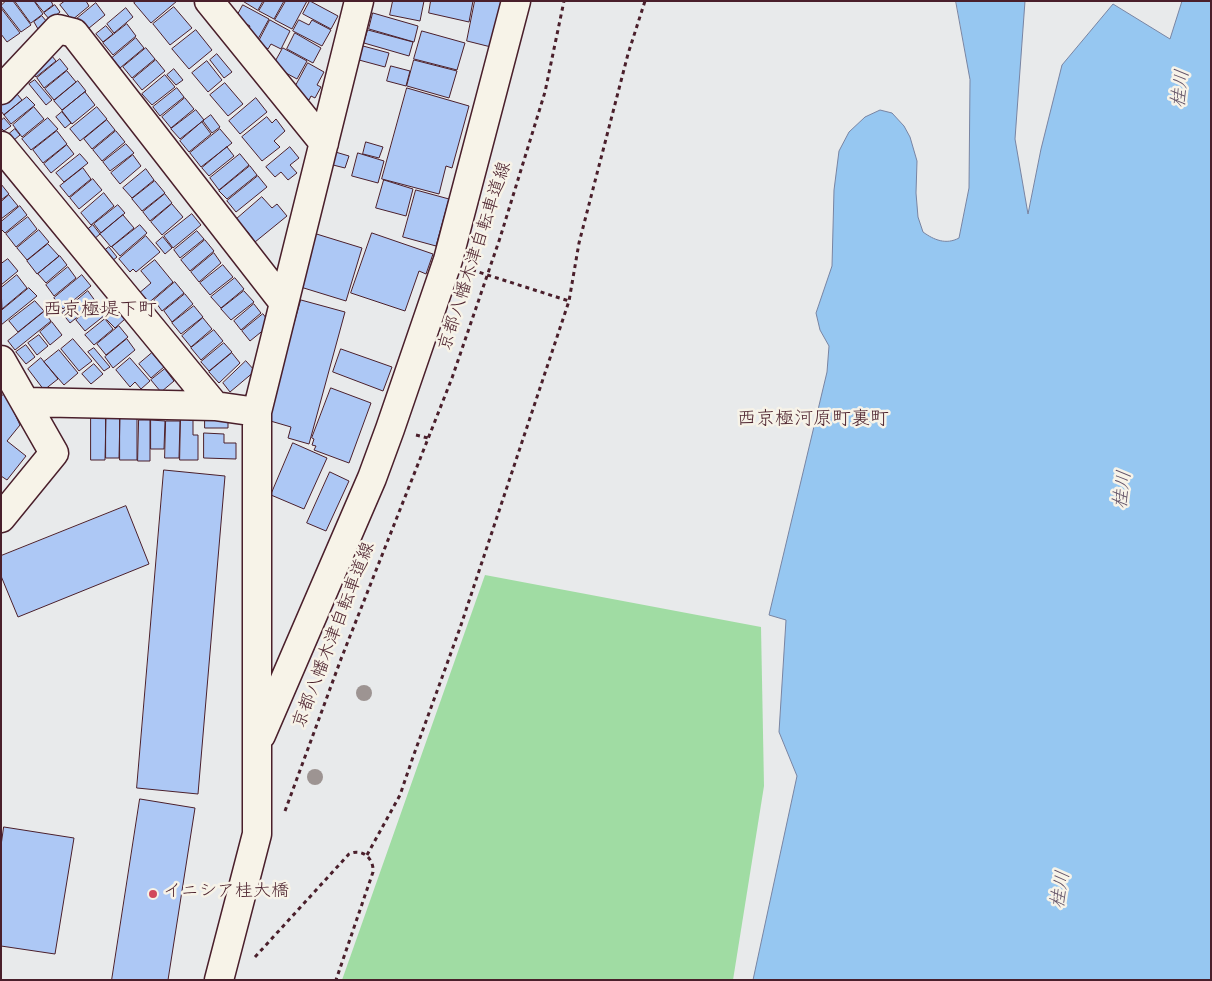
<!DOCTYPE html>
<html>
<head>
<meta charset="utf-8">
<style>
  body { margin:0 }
  #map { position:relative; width:1212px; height:981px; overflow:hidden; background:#e8eaeb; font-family:Dekko,sans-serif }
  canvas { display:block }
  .frame { position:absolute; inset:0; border:2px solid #4a1f2b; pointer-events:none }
</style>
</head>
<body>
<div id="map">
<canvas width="1212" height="981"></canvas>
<div class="frame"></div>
</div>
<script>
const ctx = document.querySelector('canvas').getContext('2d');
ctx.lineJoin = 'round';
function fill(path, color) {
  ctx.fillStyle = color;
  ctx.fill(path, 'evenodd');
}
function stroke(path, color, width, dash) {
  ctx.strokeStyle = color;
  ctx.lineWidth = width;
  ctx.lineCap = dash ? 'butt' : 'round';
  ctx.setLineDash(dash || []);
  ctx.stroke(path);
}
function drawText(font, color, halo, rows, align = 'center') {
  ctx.font = font + ' Dekko,"Klee One",sans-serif';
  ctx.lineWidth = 5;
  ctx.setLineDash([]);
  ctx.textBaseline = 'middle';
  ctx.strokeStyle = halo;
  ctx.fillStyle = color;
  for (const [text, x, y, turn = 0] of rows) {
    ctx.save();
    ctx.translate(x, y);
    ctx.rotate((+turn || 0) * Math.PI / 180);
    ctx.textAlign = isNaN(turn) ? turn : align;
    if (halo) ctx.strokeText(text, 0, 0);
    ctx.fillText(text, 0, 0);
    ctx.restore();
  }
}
fill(new Path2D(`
  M485 575 761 627 764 786 733 980H342Z`), '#a0dca3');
const water = new Path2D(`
  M956 1H1025L1015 139 1028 214 1041 149 1062 65 1113 4 1170 39 1182 1H1211V980H753L797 776 779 732 786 620 769 615 827 372 829 346 820 330 816 313 832 266 834 190 839 151 849 132 865 117 880 110 892 113 904 126 910 137 917 161 916 193 918 217 923 232C934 240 946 245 959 238L969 188 970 80Z`);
fill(water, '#96c7f1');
stroke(water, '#7884a2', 1);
const building = new Path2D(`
  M6 1H13L31 25 21 32 1 6Z
  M15 1H34L43 14 31 23Z
  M35 1H51L53 5 44 12Z
  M65 1H86L89 6 72 20 60 5Z
  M137 1H177L151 23 134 3Z
  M243 1H263L258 10Z
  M265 1H284L274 19 259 11Z
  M286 1H307L292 29 275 20Z
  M310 1 338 16 331 29 303 14Z
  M393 1H424L420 21 390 15Z
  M431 1H473L469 22 429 13Z
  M475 1H501L491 47 467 41Z
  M96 3 105 15 83 33 73 22Z
  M55 5 60 12 50 20 44 13Z
  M243 5 269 19 258 39 247 32 250 26 236 18Z
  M174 7 192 28 170 45 153 24Z
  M1 8 20 33 7 42 1 34Z
  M126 8 133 17 114 33 107 24Z
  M373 13 418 26 414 42 369 29Z
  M42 16 47 22 38 29 34 22Z
  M270 20 290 31 281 49 271 44 268 49 258 43Z
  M299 20 309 25 312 20 331 30 322 46 293 31Z
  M127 24 136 36 113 55 103 43Z
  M106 26 113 34 103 42 96 34Z
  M196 30 212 50 189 69 172 49Z
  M368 30 413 42 409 56 364 43Z
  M422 31 465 43 457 70 414 59Z
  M295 33 321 48 313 63 287 49Z
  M136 38 144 48 120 68 112 58Z
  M363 46 389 53 385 67 359 60Z
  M146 48 155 59 132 78 123 67Z
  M283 48 307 61 297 79 273 66Z
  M47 50 56 61 36 77 27 66Z
  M217 54 232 72 224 78 210 60Z
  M60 59 68 69 44 88 37 78Z
  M156 60 165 71 142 90 133 79Z
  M414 60 457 71 449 98 407 86Z
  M207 61 222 80 208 92 192 73Z
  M308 63 324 72 317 85 321 87 315 98 311 96 309 100 293 91Z
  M391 66 410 71 406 86 387 81Z
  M174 69 183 80 176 85 167 75Z
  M67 71 76 82 54 100 45 89Z
  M165 75 175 87 152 105 142 94Z
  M35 80 52 100 46 105 29 84Z
  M78 81 86 91 62 110 54 101Z
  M225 83 243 104 228 116 210 95Z
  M12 88 22 100 4 115 1 111V97Z
  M177 88 184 97 160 116 153 107Z
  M407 88 469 106 452 168 446 166 439 194 382 179Z
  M85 92 95 105 72 124 62 111Z
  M27 97 35 105 11 124 4 115Z
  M185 98 194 109 171 128 162 117Z
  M256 98 267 112 240 134 229 121Z
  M34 107 44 119 22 137 13 125Z
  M97 107 107 119 80 141 70 129Z
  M196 110 204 120 180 139 171 129Z
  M62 112 71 123 65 128 56 117Z
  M211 115 220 127 212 133 203 121Z
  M267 117 272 123 276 119 285 131 274 141 280 147 262 161 242 137Z
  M4 118 11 126 4 131 1 128V121Z
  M48 118 58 129 31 150 22 139Z
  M107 120 115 130 92 149 84 139Z
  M202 122 211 134 189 152 180 141Z
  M15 129 20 135 14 140 9 134Z
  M220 129 232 143 201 167 190 153Z
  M57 131 67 144 43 163 33 150Z
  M116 131 125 142 102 161 93 150Z
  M366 142 383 147 379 158 363 154Z
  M126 144 134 153 110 171 103 162Z
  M67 145 74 154 51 173 44 164Z
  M227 147 234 156 209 176 202 168Z
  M290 147 299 158 290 165 297 173 288 180 281 172 275 177 266 167Z
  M332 151 349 156 345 168 329 164Z
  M358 153 384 161 378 183 352 176Z
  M80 154 88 163 64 182 56 173Z
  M240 154 249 165 219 190 210 178Z
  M133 155 141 166 120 184 111 173Z
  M250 166 257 175 227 199 219 191Z
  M83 168 91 179 69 197 60 186Z
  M146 169 154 180 132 198 123 188Z
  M258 176 267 187 236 212 227 201Z
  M93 179 102 190 79 209 70 198Z
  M384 180 413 189 406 216 376 208Z
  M155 181 165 193 142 211 132 199Z
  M1 184 9 194 1 200Z
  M416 190 449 199 436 246 403 237Z
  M104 193 114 206 91 225 81 213Z
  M165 194 172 203 150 221 143 212Z
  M9 195 18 206 1 219V202Z
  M262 197 272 208 277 204 287 216 255 242 247 231 242 236 232 223Z
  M172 204 183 217 162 235 151 222Z
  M118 205 125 213 101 233 94 224Z
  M20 206 27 215 5 233 1 229V222Z
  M192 214 201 225 173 248 164 236Z
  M123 215 134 228 111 247 100 234Z
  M28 217 37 229 16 247 6 234Z
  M93 225 100 234 93 240 86 231Z
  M140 225 147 233 120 256 112 247Z
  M39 230 49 242 27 260 17 248Z
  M197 231 204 239 180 258 174 250Z
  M310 232 362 248 346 301 294 285Z
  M372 233 433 254 426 274 419 271 405 311 351 293Z
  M146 236 160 252 136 272 133 269 130 272 119 259Z
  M163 237 172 248 165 254 156 243Z
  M205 240 214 251 190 271 181 260Z
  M48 244 59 256 37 274 27 261Z
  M109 247 117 257 112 261 104 251Z
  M214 253 221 263 199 282 191 272Z
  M60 256 67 265 46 283 38 274Z
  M8 259 18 271 1 285V264Z
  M155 260 173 282 146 305 138 294 151 283 141 271Z
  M223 265 233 277 210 295 200 283Z
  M68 267 76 278 54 296 46 285Z
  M17 275 27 288 2 309 1 288Z
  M82 275 91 286 63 309 54 298Z
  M235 278 244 289 221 308 211 297Z
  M175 282 184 293 162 311 154 300Z
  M29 288 37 296 1 325V311Z
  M88 291 96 302 70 323 62 313Z
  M244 291 254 302 231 320 221 309Z
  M185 294 193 304 172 322 164 311Z
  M301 300 345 312 309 444 288 438 291 427 267 420Z
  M35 301 44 311 18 332 9 321Z
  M96 304 105 315 85 331 76 320Z
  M254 304 261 313 241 330 234 321Z
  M194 306 203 317 181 334 172 323Z
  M117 309 125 319 115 328 106 319Z
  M44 312 51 321 15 350 8 341Z
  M263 314 271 324 250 341 242 331Z
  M203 318 212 329 191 347 182 336Z
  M105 319 113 329 94 345 85 335Z
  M52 322 62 335 50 345 40 332Z
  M119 326 128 337 106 355 97 344Z
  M214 330 223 341 201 360 191 348Z
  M39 335 48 346 37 355 28 343Z
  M73 339 92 361 79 371 61 349Z
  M127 339 135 350 113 368 105 357Z
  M224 343 232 352 209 371 201 362Z
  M26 345 35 357 26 364 16 352Z
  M94 348 110 367 104 371 88 352Z
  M341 349 392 367 383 391 333 372Z
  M59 350 78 373 64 385 44 362Z
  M152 353 164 367 151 378 139 364Z
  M232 353 240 363 219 383 209 372Z
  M41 358 58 379 44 390 28 369Z
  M130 358 150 381 141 389 135 382 130 387 116 370Z
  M246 361 255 371 230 392 223 383Z
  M94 364 103 374 91 384 82 374Z
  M165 369 174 381 161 392 151 380Z
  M331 388 371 403 349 463 314 450 316 446 312 445 314 439 312 438Z
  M5 393 20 425 7 441 26 456 7 480 1 476V397Z
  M181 413 193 414V435H198V460H180Z
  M205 413H228V428H205Z
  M91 414H106L105 460H91Z
  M106 415H120L119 458H106Z
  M120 417H137V460H120Z
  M139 420H150V461H138Z
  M151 420 165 421 164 449H151Z
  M166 421H180L179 458H165Z
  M204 433 224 434V443H236V459L204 458Z
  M293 443 327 458 304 509 271 495Z
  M164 470 225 476 198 794 137 788Z
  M330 472 349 481 326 531 307 523Z
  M126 506 149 564 18 617 1 576V556Z
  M140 799 195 808 168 980H112Z
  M4 827 74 838 55 954 1 946V846Z`);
fill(building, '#adc8f5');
stroke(building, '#4a1f2b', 1);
const minor = new Path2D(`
  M209 1 324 143
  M1 90 58 29 74 33 284 303
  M1 146 215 406
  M1 360 54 453 1 518
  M25 402 215 406 257 412
  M261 735 372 478 390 429 448 260 516 1
  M219 980 257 834V412L359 1`);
stroke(minor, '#4a1f2b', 31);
stroke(new Path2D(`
  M472 270 569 301
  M416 435 428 438
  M285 811 341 659 452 378 500 238 545 92 564 1
  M367 855 400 795 413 757 460 628 569 301 579 243 628 54 645 1
  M255 957 349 854C362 848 374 858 373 872L336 980`), '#4a1f2b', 3, [4, 4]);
stroke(minor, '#f7f3e8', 28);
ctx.fillStyle = '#9d9492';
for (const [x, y] of [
  [364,693],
  [315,777]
]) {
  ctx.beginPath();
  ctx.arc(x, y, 8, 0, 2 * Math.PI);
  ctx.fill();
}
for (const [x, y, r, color] of [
  [153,894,5,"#d1495b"]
]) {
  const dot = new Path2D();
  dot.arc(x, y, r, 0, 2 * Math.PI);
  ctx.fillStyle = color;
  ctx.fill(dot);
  stroke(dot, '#f7f3e8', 2);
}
drawText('18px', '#4a1f2b', '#f7f3e8', [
  ["京都八幡木津自転車道線",477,257,-72],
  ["京都八幡木津自転車道線",336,636,-69]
]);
drawText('18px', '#4a1f2b', '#f7f3e8', [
  ["イニシア桂大橋",163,894]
], 'left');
drawText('italic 19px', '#615166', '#f7f3e8', [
  ["桂川",1183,89,-82],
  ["桂川",1125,490,-82],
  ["桂川",1063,890,-80]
]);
drawText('19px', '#4a1f2b', '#f7f3e8', [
  ["西京極堤下町",100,312],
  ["西京極河原町裏町",813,421]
]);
</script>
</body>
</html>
